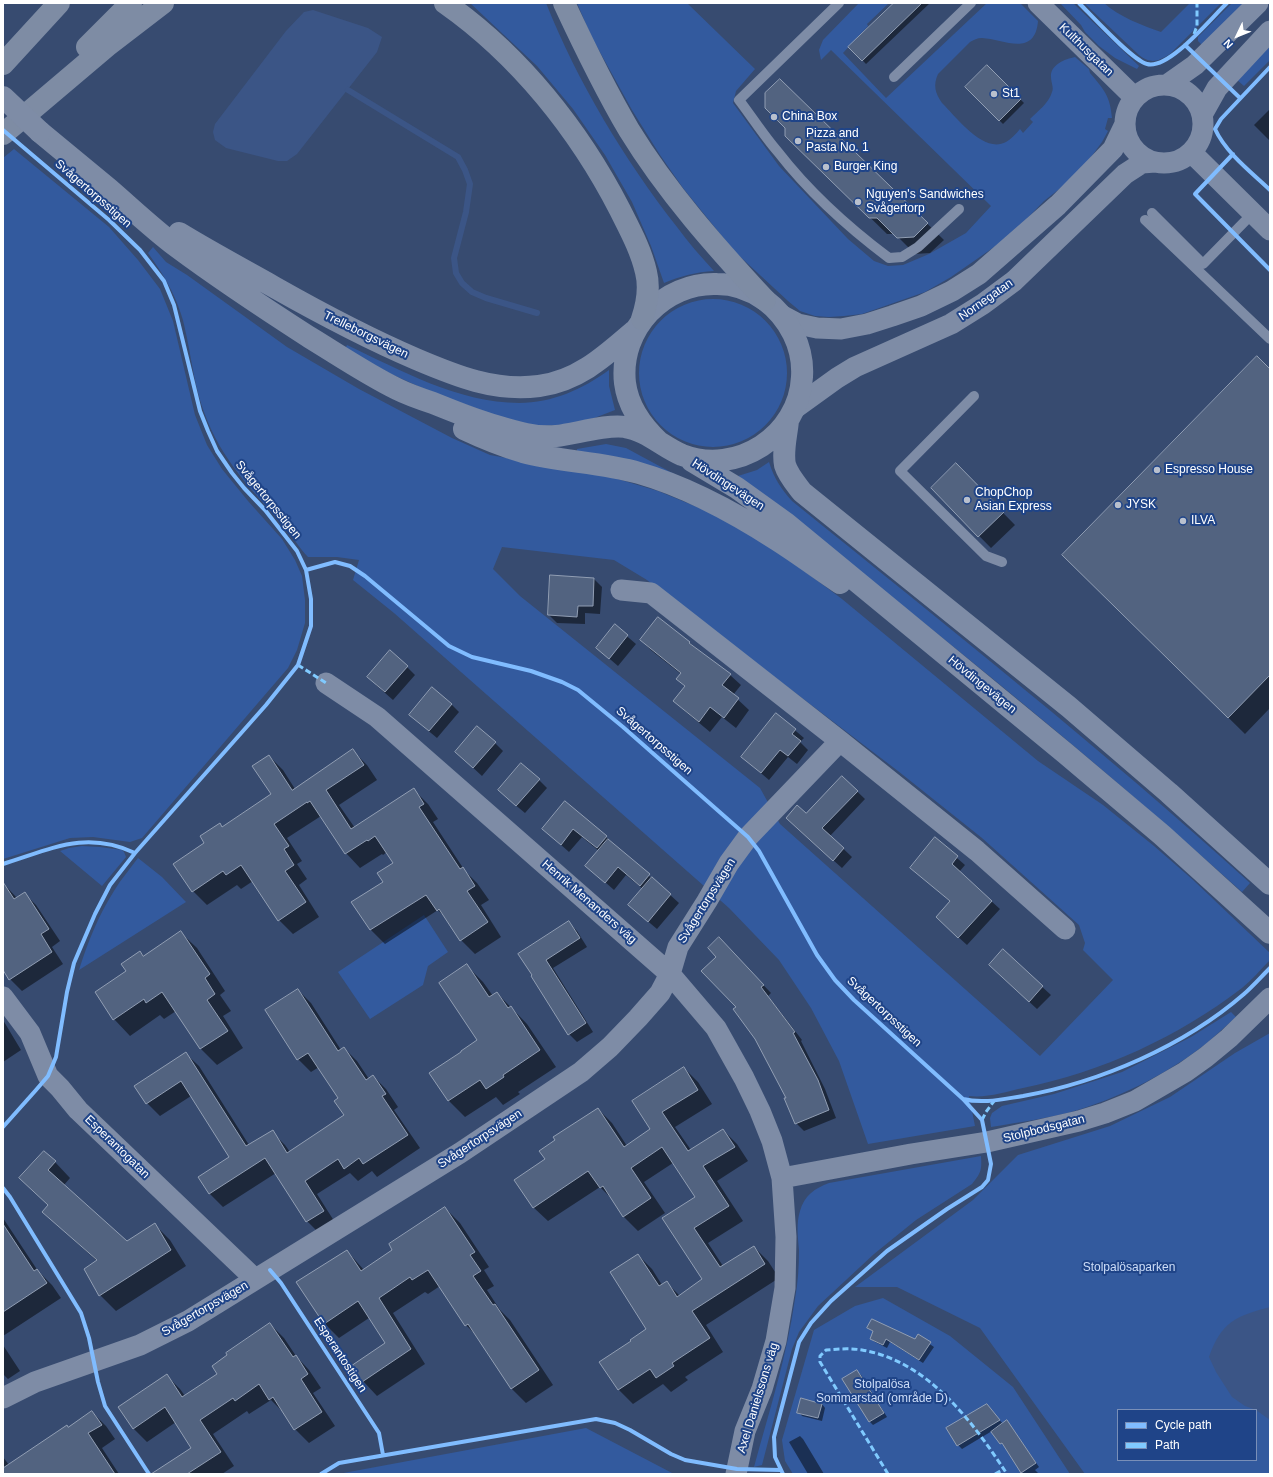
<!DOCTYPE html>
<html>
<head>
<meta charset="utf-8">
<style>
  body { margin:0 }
  #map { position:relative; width:1273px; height:1477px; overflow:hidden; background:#374b70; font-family:Arial,sans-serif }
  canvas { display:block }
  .frame { position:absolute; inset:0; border:4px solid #fff; pointer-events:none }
  .legend { position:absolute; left:1117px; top:1409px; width:140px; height:52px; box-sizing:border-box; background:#1f4488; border:1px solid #798fb8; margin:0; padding:5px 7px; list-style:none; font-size:12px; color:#fff }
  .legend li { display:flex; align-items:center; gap:8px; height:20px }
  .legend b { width:20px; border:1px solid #798fb8 }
  .north { position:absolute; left:1217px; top:16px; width:40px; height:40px; -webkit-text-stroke:3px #1f4488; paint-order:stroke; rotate:227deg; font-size:11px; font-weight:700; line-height:16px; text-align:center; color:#fff }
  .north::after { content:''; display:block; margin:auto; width:14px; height:18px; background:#fff; clip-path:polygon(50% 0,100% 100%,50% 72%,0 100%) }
</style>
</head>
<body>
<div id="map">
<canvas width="1273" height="1477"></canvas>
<div class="frame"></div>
<ul class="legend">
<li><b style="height:5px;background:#80bcff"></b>Cycle path</li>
<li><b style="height:5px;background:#80caff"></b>Path</li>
</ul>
<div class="north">N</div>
</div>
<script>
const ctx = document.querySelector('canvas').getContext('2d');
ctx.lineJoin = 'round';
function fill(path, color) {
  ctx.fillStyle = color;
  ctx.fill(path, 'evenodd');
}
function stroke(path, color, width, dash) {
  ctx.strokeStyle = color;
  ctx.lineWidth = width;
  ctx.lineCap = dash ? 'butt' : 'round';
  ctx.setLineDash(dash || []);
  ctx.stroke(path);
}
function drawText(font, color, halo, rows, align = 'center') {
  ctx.font = font + ' Arial,sans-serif';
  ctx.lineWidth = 4;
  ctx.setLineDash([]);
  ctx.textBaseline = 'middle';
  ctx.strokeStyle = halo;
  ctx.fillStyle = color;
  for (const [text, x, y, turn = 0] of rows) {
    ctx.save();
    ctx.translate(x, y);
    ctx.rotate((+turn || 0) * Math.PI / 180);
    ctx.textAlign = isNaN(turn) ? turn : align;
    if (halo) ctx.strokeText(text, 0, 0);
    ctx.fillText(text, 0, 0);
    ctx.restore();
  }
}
fill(new Path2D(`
  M470 3H546C578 83 624 159 677 227 688 242 701 257 714 271 696 272 681 276 664 283L651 246 632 202 605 155 573 109 537 66Z
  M577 3H687L755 69 736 91 733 103 779 166 848 239 874 261 888 266 903 265 929 254 966 233 991 206 831 50 821 60 819 50 823 40 859 3H889L867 24 868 26 843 53 886 98 987 3H1020L1038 21C1035 58 1003 39 982 38 977 38 974 40 970 42L938 74C933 85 935 93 942 103 957 118 984 154 1006 142 1011 139 1016 134 1020 129L1023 133 1033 122 1030 119C1038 111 1049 103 1052 92 1054 88 1051 82 1051 77 1050 65 1065 59 1075 57L1089 69 1090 73C1104 90 1110 95 1112 118H1108L1105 129 1108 131 1102 142 1083 168 1067 183 1044 201 1010 236 951 277 925 292 862 314 844 316 829 317 815 316 800 311 788 301 734 251 683 188 660 155 632 110 591 36Z
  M1060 3H1073L1139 66 1137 69 1115 58 1099 46 1085 32 1081 25Z
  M1084 3H1104C1118 16 1143 26 1161 32L1190 3H1221L1170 54C1157 62 1151 64 1139 55Z
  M1232 3H1248L1204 47 1198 41V37Z
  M1270 44V60L1244 86 1236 79Z
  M14 149 109 227 138 260 160 289 173 321 195 415 207 445 222 469 248 501 282 539 295 560 302 576 305 600V623L297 650 288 668 142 838 130 842 93 837 70 838 3 859V158Z
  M153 247 166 262 187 275 287 347 359 389 452 438 490 455 611 477 658 491 707 511 745 532 784 556 842 599 1038 761 1103 805 1154 846 1192 879 1270 953V960C1261 969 1252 980 1242 988 1178 1037 1102 1072 1023 1088 1005 1092 987 1098 969 1096L975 1126 868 1144 839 1061 811 1008 779 960 729 908 394 613 353 580 359 560 337 557H308C299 548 294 538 286 528 253 491 221 460 204 412 195 388 192 363 187 338 185 330 184 322 181 314 174 292 162 272 148 253ZM502 547 614 560 647 580 898 771 982 838 1079 925 1085 943 1083 950 1113 980 1040 1056 780 824 760 788 520 596 493 569Z
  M639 373a74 74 0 1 1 148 0a74 74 0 1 1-148 0Z
  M347 345C400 370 459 403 519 403 552 403 583 389 609 370V386L615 410 584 422 559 425 533 426 510 421 429 391 391 374 345 349Z
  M606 444 626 448 676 475 577 455V449Z
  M769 462C774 478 781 489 792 501 947 626 1102 749 1250 883L1242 892C1080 746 910 610 738 476L757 470Z
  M82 846 100 847 122 850 124 852 126 857 102 886 60 851 69 848Z
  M138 858 162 877 186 902 79 970C88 942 98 916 114 891 121 879 130 869 138 858Z
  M424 915 448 952 428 966 423 985 370 1019 338 972Z
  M1231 1012 1236 1017C1227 1025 1217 1034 1207 1043 1170 1072 1125 1095 1081 1109 1052 1118 1021 1122 991 1127L990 1118 992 1113 1002 1106 1054 1094 1122 1072 1191 1037Z
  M1270 1033V1474H1085L980 1328 897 1287H855L973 1200 1018 1155 1110 1126 1170 1097 1235 1053ZM1118 1410H1256V1460H1118Z
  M981 1156C982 1170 981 1173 972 1184L916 1220 874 1254 818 1306 799 1332 792 1349 762 1465 754 1467C769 1412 787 1356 795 1299 798 1283 799 1266 799 1250 798 1238 796 1223 800 1211 804 1196 815 1188 829 1183Z
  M883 1298 950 1336 1013 1387 1070 1474H793L785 1461 782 1440 814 1330 855 1306Z
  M586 1428 674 1474H338Z`), '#335a9e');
fill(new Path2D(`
  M313 10 368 28 382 37 377 52 297 154 287 161H278L226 148 215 140 213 132 215 124 286 31 304 12Z
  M1270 1307V1420L1256 1410 1245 1406 1232 1397 1216 1372 1209 1357C1221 1322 1236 1316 1270 1307Z`), '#3b5586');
fill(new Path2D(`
  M895 3H930L866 64 850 47Z
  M987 66 1024 103 1003 124 966 87Z
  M780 80 944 240 930 253 915 254 895 234H887L801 150Z
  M1270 109V141L1254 125Z
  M1270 371V708L1245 734 1063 555Z
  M956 465 1015 525 991 548 932 488Z
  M594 579 602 587 600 614 585 613V624L557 623 549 615Z
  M658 618 730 675 741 685 733 695 749 710 736 728 722 717 710 732 686 712 675 701 686 687 677 679 681 674 652 651 641 640Z
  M615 626 636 644 618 666 597 648Z
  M407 667 415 675 393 700 376 685Z
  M451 704 459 712 437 738 419 723Z
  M776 714 804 738 800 742 808 750 797 764 788 757 769 780 742 757Z
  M495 743 503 751 482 776 456 752Z
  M353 751 367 765 377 780 339 805 355 828 413 789 428 804 438 819 433 822 465 871 477 883 489 900 481 905 501 937 475 954 461 940 447 919 438 910 385 944 371 930 353 903 384 882 394 863 387 852 383 855 382 854 360 868 346 853 321 816 287 838 302 861 297 864 307 879 299 885 319 917 293 934 279 920 253 881 241 889 237 885 207 905 193 891 206 843 222 827 272 794 269 756 283 770 295 789Z
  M842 777 865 799 830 836 852 857 842 868 795 826Z
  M539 780 547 788 525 813 507 798Z
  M565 803 606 837 679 903 657 929 638 913 643 889 626 875 614 890 587 866 599 851 582 837 569 852 551 836Z
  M935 839 965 865 959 872 1000 909 967 945 945 925 951 902 911 868Z
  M3 883 17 898 24 893 36 905 60 941 52 947 63 964 22 991 10 979 3 968Z
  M569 923 577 931 587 947 553 968 593 1032 577 1042 569 1034 532 977Z
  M180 932 197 948 225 991 220 995 231 1011 223 1016 243 1048 217 1065 201 1049 176 1011 164 1019 160 1015 130 1036 114 1019 127 972 140 952 144 956Z
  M727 947 771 993 768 996 802 1040 801 1041 825 1089 836 1118 804 1131 796 1123 788 1098 756 1038 737 1008 718 957Z
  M1003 951 1051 995 1037 1009 998 973Z
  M467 966 483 982 493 996 497 993 527 1024 556 1067 518 1092 520 1094 503 1105 496 1097 465 1117 449 1101 431 1073 478 1040Z
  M298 990 311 1003 341 1050 344 1048 357 1061 369 1079 373 1076 386 1089 398 1107 394 1110 420 1148 377 1177 372 1171 358 1181 350 1173 317 1194 336 1224 320 1234 307 1221 276 1173 223 1207 210 1194 199 1177 231 1157 191 1096 160 1116 147 1103 185 1053 199 1066 249 1145 272 1132 285 1145 290 1152 346 1116 340 1098 319 1067 311 1072 298 1059Z
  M3 1020 21 1050 3 1062Z
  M684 1068 698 1082 712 1104 675 1127 691 1150 723 1130 737 1144 748 1161 717 1181 743 1221 708 1243 723 1266 754 1247 768 1261 779 1278 706 1325 723 1352 685 1377 688 1380 671 1392 663 1384 633 1404 619 1390 601 1362 648 1329 638 1255 652 1269 662 1285 666 1282 680 1296 703 1279 664 1218 696 1197 673 1163 644 1182 665 1213 638 1231 623 1216 613 1200 600 1187 548 1221 533 1207 546 1159 598 1109 612 1123 627 1146 652 1130Z
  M55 1162 70 1178 64 1185 127 1242 154 1224 170 1240 186 1266 116 1311 100 1295 97 1261 43 1212 49 1205 20 1178Z
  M445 1208 460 1223 489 1267 484 1270 494 1286 487 1290 500 1310 510 1320 553 1385 526 1403 511 1388 478 1337 466 1325 440 1286 428 1294 425 1292 393 1313 425 1364 377 1396 363 1381 387 1344 369 1318 339 1338 324 1323 347 1251 364 1270 394 1250Z
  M3 1218 38 1271 52 1285 61 1298 3 1336Z
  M270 1324 284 1338 296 1356 309 1370 321 1388 313 1393 335 1426 309 1443 295 1429 284 1413 271 1400 249 1414 247 1411 213 1434 234 1466 222 1474H166L193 1448 176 1422 147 1442 133 1428 166 1375 180 1389 185 1396 219 1374Z
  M868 1328 915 1340 918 1336 934 1347 923 1363 890 1342 887 1348 875 1342 871 1339 874 1332Z
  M3 1345 20 1371 8 1379 3 1374Z
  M857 1372 861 1375 887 1417 873 1425 869 1421Z
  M822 1404 825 1408 822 1421 802 1416 799 1412Z
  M990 1409 1003 1424 1007 1421 1010 1425 1039 1467 1035 1470 1039 1474H1023L1005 1447 992 1431 962 1449 958 1445Z
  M92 1412 106 1426 115 1439 102 1448 119 1474H3V1457L9 1465Z
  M800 1436 803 1439 824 1474H808L789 1442Z`), '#0007');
stroke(new Path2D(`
  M348 90 458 157 465 170 470 184 466 212 454 258 456 273 462 283 472 292 486 298 537 313`), '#3b5586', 6);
const building = new Path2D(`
  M894 3H922L862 61 848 47Z
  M987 65 1021 99 999 121 965 87Z
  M780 79 928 223 914 237 897 238 877 218H869L785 136V128L765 108V93Z
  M1257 356 1270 369V675L1228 718 1062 555Z
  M956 463 1004 512 978 537 931 488Z
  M550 575 594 578 593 606H578L577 617 548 615Z
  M658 617 690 642 689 643 731 674 722 685 739 698 724 718 710 707 699 722 673 701 685 686 676 679 681 673 640 640Z
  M615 624 628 635 609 659 596 648Z
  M390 650 408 666 385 692 367 677Z
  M432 687 452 704 429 731 409 715Z
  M776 713 796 729 792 734 801 741 788 756 780 750 761 773 741 757Z
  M477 726 496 742 473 768 455 752Z
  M353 749 364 765 326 790 351 829 414 788 424 804 419 807 460 869 463 867 475 886 467 891 488 922 460 941 439 909 437 911 426 895 370 930 351 902 383 882 377 873 393 863 375 836 368 841 367 840 345 854 310 801 307 803V802L274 824 289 846 284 849 294 865 285 871 306 902 278 921 241 865 226 875 223 871 192 892 173 864 204 843 200 836 220 823 222 827 271 794 252 766 269 755 292 790Z
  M521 763 540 779 516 806 498 790Z
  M842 776 858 791 822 828 844 848 833 861 786 818 797 805 806 813Z
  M565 801 607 836 597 848 573 829 561 845 542 829Z
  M935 837 958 856 952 864 992 901 958 938 936 917 950 901 910 868Z
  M608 839 650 874 640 886 618 867 605 883 585 866Z
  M652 877 671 894 648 922 628 905Z
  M3 882 14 899 25 892 49 929 41 934 52 952 9 980 3 970Z
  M569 921 580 938 546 960 586 1023 568 1035 531 976 532 975 518 954Z
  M181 931 210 974 205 978 215 994 207 1000 228 1031 200 1049 162 992 146 1003 144 999 113 1020 95 992 126 971 121 964 140 951 143 956Z
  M719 937 764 985 761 987 795 1032 793 1033 818 1080 829 1110 795 1124 784 1098H786L755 1039 733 1009 736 1007 701 971 716 957 708 948Z
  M1003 949 1043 986 1029 1002 989 965Z
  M467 964 489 997 497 992 508 1008 511 1006 540 1050 503 1075 504 1077 486 1089 480 1080 448 1101 429 1073 461 1052V1051L477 1040 439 983Z
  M298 989 338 1051 344 1047 366 1080 373 1075 386 1094 382 1096 408 1135 363 1164 359 1158 344 1169 338 1159 305 1181 324 1211 306 1222 265 1158 209 1194 198 1177 229 1157 181 1081 146 1104 134 1086 186 1052 246 1146 273 1130 287 1153 344 1115 334 1101 338 1098 308 1053 297 1060 265 1010Z
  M684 1067 698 1090 662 1112 688 1151 723 1129 735 1147 703 1166 729 1206 694 1228 720 1267 754 1246 765 1264 692 1311 710 1338 672 1363 674 1366 656 1378 650 1369 618 1390 599 1362 631 1341 630 1340 646 1329 610 1272 638 1254 659 1286 667 1281 677 1297 702 1279 662 1218 695 1197 662 1147 631 1168 651 1198 623 1217 603 1186 600 1188 588 1171 533 1208 514 1180 545 1159 539 1151 555 1140 553 1137 598 1108 624 1147 650 1129 632 1101Z
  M44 1151 56 1161 48 1170 127 1241 155 1223 171 1250 99 1296 84 1269 97 1260 42 1212 48 1205 19 1178Z
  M445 1207 475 1252 470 1255 481 1271 473 1276 493 1305 495 1304 539 1370 511 1389 468 1324 465 1326 428 1270 412 1280 410 1277 379 1298 411 1349 362 1382 351 1366 385 1343 358 1301 324 1324 296 1282 347 1250 361 1271 392 1250 389 1244Z
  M3 1224 34 1271 37 1269 47 1283 3 1312Z
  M872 1319 915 1339 918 1334 931 1342 919 1360 886 1339 883 1345 870 1339 873 1331 867 1328Z
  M270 1323 293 1357 296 1355 308 1374 301 1379 322 1412 294 1430 273 1397 269 1400 259 1384 235 1401 233 1398 200 1420 221 1452 187 1474H151L191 1448 165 1407 133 1429 118 1407 167 1374 182 1397 217 1374 212 1366 227 1355 226 1353Z
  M857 1370 884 1413 869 1422 842 1379Z
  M801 1398 822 1404 818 1418 797 1413Z
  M987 1404 1000 1420 957 1446 946 1428Z
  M92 1411 102 1425 88 1433 115 1474H3V1468L67 1425 68 1427Z
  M1007 1420 1036 1463 1021 1473 1002 1443 1000 1444 991 1432Z`);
fill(building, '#526380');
stroke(building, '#919eb3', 1);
stroke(new Path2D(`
  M839 3 739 100C752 117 764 136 778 152 809 192 849 228 889 258L902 257 918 247 959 209
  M894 77 971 3
  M1152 213 1203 264 1253 213
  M1145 220 1270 339
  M974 396 900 471 986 556 1002 562`), '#7e8ca6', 10);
stroke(new Path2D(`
  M1038 3 1134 97
  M1168 84 1195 65 1258 3
  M1125 124a39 39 0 1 1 78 0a39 39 0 1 1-78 0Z
  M1203 113 1217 88 1270 31
  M1192 153 1270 230
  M781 315 798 324 817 328 841 329 867 324 892 316 921 306 952 291 979 274 1058 205 1113 149 1125 124
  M794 409 837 378 855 367 951 324 983 304 1014 281 1125 174 1142 163 1155 162
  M621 590 651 593 840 741 977 851 1065 929
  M326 683 377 717 670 974 716 1028 744 1078 760 1111 772 1141 782 1178 786 1237 785 1288 776 1341 762 1389 745 1431 736 1474
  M3 997 30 1033 48 1076 60 1088 78 1110 255 1279
  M782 1178 911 1154 987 1142 1079 1121 1105 1113 1135 1101 1185 1072 1206 1057 1229 1038 1270 998
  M3 1398 35 1382 140 1345 188 1321 460 1153 581 1072 610 1047 638 1018 660 993 670 974 678 947 707 901 729 863 748 837 840 741`), '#7e8ca6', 21);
stroke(new Path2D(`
  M40 132C63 151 86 170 109 189 131 208 153 229 177 247 220 279 264 308 309 337 337 354 368 375 397 389 409 395 421 399 433 403 453 411 472 419 493 425 513 431 534 438 556 436 575 434 607 424 625 427 646 430 663 447 682 455 737 476 799 436 802 377 804 347 789 318 765 300 751 290 734 284 717 284 664 282 619 329 625 383 628 407 642 426 659 442
  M179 233C210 252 242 269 274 287 320 313 367 338 416 359 456 376 495 392 539 386 578 381 605 356 634 331
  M788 420C787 434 782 451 785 465 788 475 796 484 802 492L1069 707 1169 793 1270 884
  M464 429C483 438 503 446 523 452 561 462 601 462 639 473 688 487 735 513 777 540 799 554 819 569 840 583
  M692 461 737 488 787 524 1065 753 1162 835 1270 933`), '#7e8ca6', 22);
stroke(new Path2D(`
  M445 3C519 55 579 130 620 210 630 230 641 250 646 272 650 288 647 304 642 319
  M564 3C584 46 605 89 629 130 667 192 716 247 765 300
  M87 47 131 3
  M3 64 59 3
  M3 134 107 46 163 3`), '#7e8ca4', 22);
stroke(new Path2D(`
  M3 97 40 132`), '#7e8ca6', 22);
stroke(new Path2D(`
  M1194 34 1197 26V3
  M298 665 326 683
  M982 1120 986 1112 994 1101
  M888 1474 820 1362V1356L826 1350C838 1349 850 1348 862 1350 928 1361 973 1422 1007 1474
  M995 1474 1004 1469`), '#80caff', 3, [6, 3]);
stroke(new Path2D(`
  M1079 3C1092 16 1133 61 1147 64 1169 70 1211 18 1227 3
  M1185 45 1240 98
  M1270 67 1221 119 1215 129C1226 153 1251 172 1270 190
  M3 130 109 220 140 250 164 281 174 305 200 411 208 431 217 451 232 473 244 488 265 510 297 551 306 570 311 599V626L298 665 266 705 135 853 110 885 95 914 74 963 67 992 56 1057 48 1076 36 1090 3 1127
  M1233 154 1195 194 1270 270
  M306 570 335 562 350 566 365 576 449 646 472 657 531 671 562 682 578 690 623 727 748 837 759 851 817 955 835 980 854 1000 963 1099 982 1120 991 1164 988 1180 982 1187 947 1209 887 1251 831 1301 811 1323 799 1342 774 1437 775 1457 783 1474
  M3 864C52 849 85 830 135 853
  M963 1099C983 1104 1003 1099 1023 1096 1101 1082 1184 1046 1244 994 1253 986 1261 977 1270 968
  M3 1188 10 1197 81 1313 89 1338 98 1382 105 1406 149 1474
  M270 1270 281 1283 379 1433 383 1455
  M321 1474 339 1463 596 1419 615 1423 630 1430 671 1454 685 1460 737 1469 781 1470`), '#80bcff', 4);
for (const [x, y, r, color] of [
  [994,94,4,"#b9c0cd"],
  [774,117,4,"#b9c0cd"],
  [798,141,4,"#b9c0cd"],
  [826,167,4,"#b9c0cd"],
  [858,202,4,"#b9c0cd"],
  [1157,470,4,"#b9c0cd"],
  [967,500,4,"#b9c0cd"],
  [1118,505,4,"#b9c0cd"],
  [1183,521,4,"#b9c0cd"]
]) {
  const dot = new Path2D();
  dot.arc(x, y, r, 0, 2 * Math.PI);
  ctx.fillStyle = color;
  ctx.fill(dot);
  stroke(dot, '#1f4488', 1.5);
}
drawText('12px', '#fff', '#1f4488', [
  ["Kulthusgatan",1086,50,44],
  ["Svågertorpsstigen",93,194,41],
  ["Nornegatan",986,300,-35],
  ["Trelleborgsvägen",366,335,26],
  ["Hövdingevägen",728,485,33],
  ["Svågertorpsstigen",268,500,51],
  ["Hövdingevägen",982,685,39],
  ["Svågertorpsstigen",654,741,41],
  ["Svågertorpsvägen",707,901,-58],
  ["Henrik Menanders väg",589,902,41],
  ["Svågertorpsstigen",884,1012,43],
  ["Stolpbodsgatan",1044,1129,-14],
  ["Svågertorpsvägen",480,1139,-33],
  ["Esperantogatan",117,1147,44],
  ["Svågertorpsvägen",205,1309,-30],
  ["Esperantostigen",340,1355,57],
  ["Axel Danielssons väg",758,1398,-73]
]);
drawText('12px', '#fff', '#1f4488', [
  ["St1",1002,94],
  ["China Box",782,117],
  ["Pizza and",806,134],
  ["Pasta No. 1",806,148],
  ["Burger King",834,167],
  ["Nguyen's Sandwiches",866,195],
  ["Svågertorp",866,209],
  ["Espresso House",1165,470],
  ["ChopChop",975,493],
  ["Asian Express",975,507],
  ["JYSK",1126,505],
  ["ILVA",1191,521]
], 'left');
drawText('12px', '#cdddf8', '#1f4488', [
  ["Stolpalösaparken",1129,1268],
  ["Stolpalösa",882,1385],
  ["Sommarstad (område D)",882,1399]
]);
</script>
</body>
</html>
